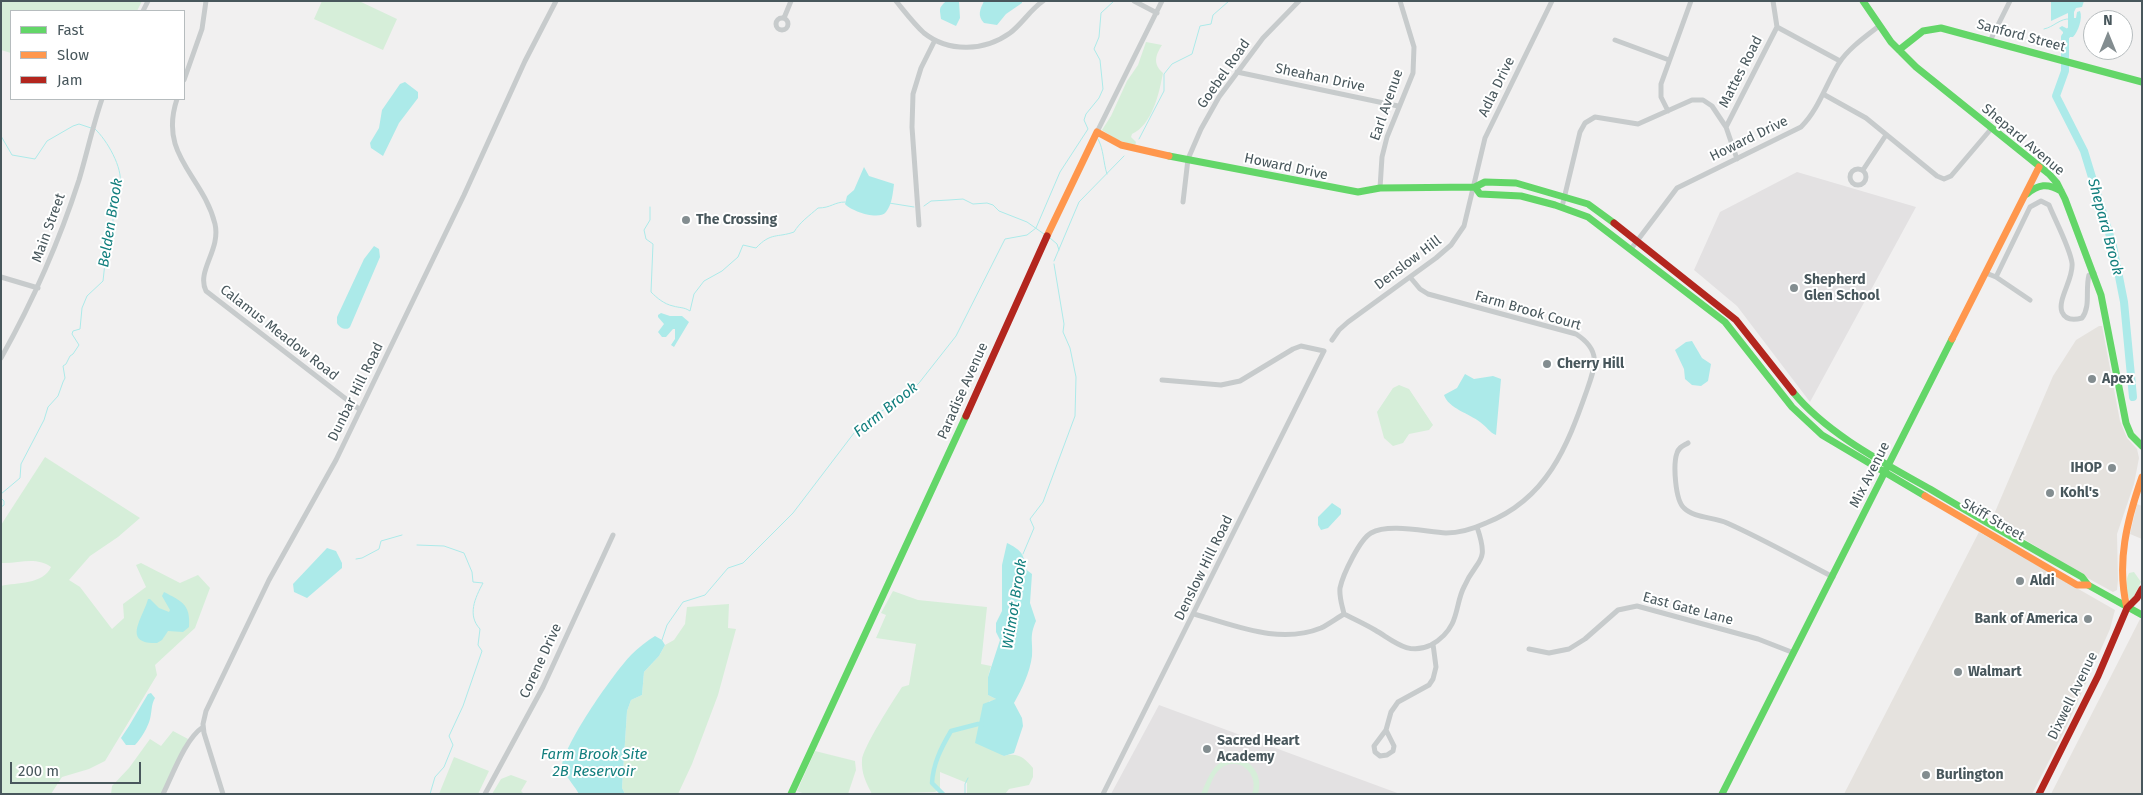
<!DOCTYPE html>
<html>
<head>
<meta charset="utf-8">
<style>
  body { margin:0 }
  #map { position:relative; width:2143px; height:795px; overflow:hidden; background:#f1f0f0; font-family:"Fira Sans",sans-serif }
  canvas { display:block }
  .frame { position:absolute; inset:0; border:2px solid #48575c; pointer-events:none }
  .legend { position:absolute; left:10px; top:10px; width:175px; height:90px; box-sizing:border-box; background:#fff; border:1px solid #b6bcbe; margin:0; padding:6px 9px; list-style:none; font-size:15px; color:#48575c }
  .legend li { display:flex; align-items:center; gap:10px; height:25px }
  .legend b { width:25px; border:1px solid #b6bcbe }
  .north { position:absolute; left:2083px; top:10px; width:50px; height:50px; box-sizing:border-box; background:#fff; border:1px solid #b6bcbe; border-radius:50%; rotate:0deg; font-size:14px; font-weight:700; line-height:20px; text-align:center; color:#48575c }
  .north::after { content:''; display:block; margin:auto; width:18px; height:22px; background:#838d90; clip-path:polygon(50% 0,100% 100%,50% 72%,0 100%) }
  .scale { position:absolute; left:10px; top:762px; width:131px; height:22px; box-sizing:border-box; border:2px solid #48575c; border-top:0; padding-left:6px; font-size:15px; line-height:18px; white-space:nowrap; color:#48575c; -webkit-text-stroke:4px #fff; paint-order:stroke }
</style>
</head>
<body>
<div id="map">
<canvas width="2143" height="795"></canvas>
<div class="frame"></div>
<ul class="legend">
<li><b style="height:6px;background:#63d668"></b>Fast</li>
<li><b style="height:6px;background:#ff974d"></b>Slow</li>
<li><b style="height:6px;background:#b3261e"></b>Jam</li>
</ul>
<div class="north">N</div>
<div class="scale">200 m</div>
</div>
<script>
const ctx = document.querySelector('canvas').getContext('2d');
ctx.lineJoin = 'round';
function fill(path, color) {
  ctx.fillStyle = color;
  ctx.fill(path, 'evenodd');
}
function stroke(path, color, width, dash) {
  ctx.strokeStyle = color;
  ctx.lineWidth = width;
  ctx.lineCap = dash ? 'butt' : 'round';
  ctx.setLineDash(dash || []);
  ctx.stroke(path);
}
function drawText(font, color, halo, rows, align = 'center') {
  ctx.font = font + ' "Fira Sans",sans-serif';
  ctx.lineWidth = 4;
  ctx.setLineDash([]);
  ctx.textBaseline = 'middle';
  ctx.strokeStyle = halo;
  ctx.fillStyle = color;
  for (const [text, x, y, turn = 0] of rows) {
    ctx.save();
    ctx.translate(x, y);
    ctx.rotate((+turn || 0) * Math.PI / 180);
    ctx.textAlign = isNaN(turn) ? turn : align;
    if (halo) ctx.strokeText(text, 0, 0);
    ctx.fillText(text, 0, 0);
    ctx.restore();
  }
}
fill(new Path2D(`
  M2099 326H2102L2120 421 2127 438 2137 449 2139 458 2134 484 2117 534 2118 580 2117 590 2113 592 2084 576 1992 519 2053 376 2076 340Z
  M2137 504 2142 506V539L2130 534Z
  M1979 532 2115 610 2110 629 2065 730 2032 794H1844Z
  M2140 619 2142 620V794H2051Z`), '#e5e2de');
fill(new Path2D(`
  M1797 172 1916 207 1810 402 1737 306 1694 270 1720 212Z
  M1159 705 1400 794H1111Z`), '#e3e1e2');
fill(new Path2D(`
  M1 1H142L137 11H11V53L1 50Z
  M322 1H359L397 19 383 50 314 19Z
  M1146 42 1162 45C1155 56 1153 64 1163 73 1159 94 1152 125 1132 134L1131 137 1136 142 1135 146 1116 139 1102 130 1111 116 1127 81 1138 65Z
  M1399 385 1409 389 1433 425 1429 430 1409 434 1403 443 1393 446 1384 438 1377 412 1393 388Z
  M45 457 140 518 118 537 90 556 69 580 80 587 112 629 124 618 123 604 146 587 136 565 141 563 180 583 198 575 210 588 195 628 155 665 157 675 105 761 89 769 62 777 51 794H1V586C17 582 43 585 51 567 35 556 19 564 1 563V525Z
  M2134 572 2141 582 2133 599 2130 600C2126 593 2125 580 2129 573Z
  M893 591 918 600 987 607 981 664 991 666 988 677V695L998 700 989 701 1003 756C1018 752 1024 757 1033 768V777L1029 785 1009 789 1005 794H967V783L940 772V789L935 792 872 794C866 783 861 772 862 760 862 749 894 699 902 687L909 685 916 644 876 638 886 615 881 613Z
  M729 604 728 628 736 629 718 695 692 764 678 794H625L622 788 627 711 631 700 642 695 644 672 659 656 665 645 674 640 685 624 687 607Z
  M173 731 188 739 161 794H111L112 786 129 768 150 739 161 746Z
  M815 751 855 761 856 770 848 794H805L797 791Z
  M454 757 489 771 478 794H439Z
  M1237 758C1254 762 1263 777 1258 794H1252C1260 774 1238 754 1220 769 1213 775 1210 786 1207 794H1201C1209 776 1214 758 1237 758Z
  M511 775 527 781 521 791 524 794H492L501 779Z`), '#d6eed9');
fill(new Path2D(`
  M946 1 959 2 960 18 956 26 941 19C940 8 938 9 946 1Z
  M984 1H1022V3L1006 14 997 25 984 23C977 15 980 10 984 1Z
  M2051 1H2084L2082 7 2076 8 2074 12V18H2076L2077 12 2080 11C2083 18 2078 32 2073 37H2063V32L2059 28 2062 26 2068 29V13L2051 21Z
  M405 82 418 92V98L399 123 383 156 371 148 370 143 379 128 382 110 400 84Z
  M864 167 869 176 894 184C893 192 892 205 886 212 879 221 851 211 845 204L847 196 854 190Z
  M374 246 379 249 380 257 350 327C347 331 339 328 337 323V317L364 259Z
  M661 313 670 316H682L689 322 674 347 671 345 675 339V329H673L666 337H662L658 332 664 324 658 317V315Z
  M1692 341 1702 358 1711 364 1708 381 1701 386 1692 385 1685 379 1684 369 1675 350 1686 342Z
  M1465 374 1474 379 1493 376 1501 379 1496 435C1490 433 1486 426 1480 422 1470 414 1448 408 1444 395L1457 388Z
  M1332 503 1341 509V514L1328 528 1321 530 1318 525V517Z
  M1007 543C1019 549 1026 554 1024 568L1032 574 1030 603 1036 621C1029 637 1033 640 1032 656 1030 672 1022 689 1014 703L1022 718 1023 726 1014 753 1004 756 975 743 983 704 996 699 988 695V677L1000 640 996 632V623L1002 611V565Z
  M327 548 336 551 342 563V568L307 598 294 592 293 584Z
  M164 592C181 601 191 604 189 627L183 632 168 631 162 640 157 643C121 644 143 618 148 599H150L159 608 169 612 170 610 162 596Z
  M655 636 662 640 665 645 659 656 644 672 642 695 631 700 627 711 622 788 625 794H579C575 786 561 771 562 765 567 740 613 674 631 655 638 648 647 641 655 636Z
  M151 693 155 698C151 705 152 711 150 719 148 727 141 739 135 745H126L121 738 129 726 148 694Z`), '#aceae9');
stroke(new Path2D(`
  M1243 1H1246
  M2044 29C2054 27 2060 18 2070 19
  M1 136 12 155 35 159 47 141 73 126 79 124 91 128
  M1098 139C1104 150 1103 162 1107 174
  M1139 139 1164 91V74L1172 64 1192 54 1200 26 1211 24 1213 15 1229 1
  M889 203 914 207
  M924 206 931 201 949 200 963 199 973 204 987 203 993 205 999 211 1027 222 1044 234
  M650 207V220L644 230 646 239 653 244 651 292C657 298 664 304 673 306 680 308 684 307 690 311L694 294 704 281 722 271 738 257 743 245 756 248C771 232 777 238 794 232 800 222 809 216 818 208 831 208 834 202 845 202
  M1050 238 1057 244 1059 250
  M1054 261 1079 202 1124 156
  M1 494 20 478 21 464 44 420 48 407 58 396 63 382 65 378 63 366 66 364 70 356 73 354 79 345 72 334 73 331 80 329 82 308 87 296 103 281 108 235 113 223V193L115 188 120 184C123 168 107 140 95 129
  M1 498 4 501V505L1 507
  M417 545 444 546 464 553 472 572 473 582 483 583C475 598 467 615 480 629L478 645 482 651 463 706 449 736 453 745 444 767 435 777 430 794
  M1023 554 1034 528 1030 519 1043 502 1075 416 1076 377 1070 348 1063 332 1064 324 1054 264
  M356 559 362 558 379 549 381 541 402 535
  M662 640 667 625 683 602 705 595 728 568 743 563 793 513 854 433 871 418 908 394 919 383 956 336 1005 239 1027 235 1036 228 1060 172 1088 129 1084 120 1086 114 1099 98 1103 89 1100 60 1094 49 1099 37 1101 13 1114 1
  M965 794V784L968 778`), '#aceae9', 1);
stroke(new Path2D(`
  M943 794 932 783C933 764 941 748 951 731L978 724H983`), '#aceae9', 4.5);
stroke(new Path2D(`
  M2065 57V37L2071 30
  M2065 64V71L2056 96 2084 151 2113 246 2124 302 2133 397`), '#aceae9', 8);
stroke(new Path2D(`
  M896 1C905 12 914 24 924 33 949 53 985 51 1010 33 1022 24 1030 10 1043 1
  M1134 1 1157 13
  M1773 1 1777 27 1840 61
  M143 11 148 1
  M776 24a6 6 0 1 1 12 0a6 6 0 1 1-12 0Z
  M784 18 791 1
  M1615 40 1669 60
  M1990 41 2010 1
  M1237 72 1398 106
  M184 80 202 29 206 1
  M1823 94 1866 118 1937 176 1944 179 1951 176 1991 129
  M177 99C158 156 203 175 215 224 221 250 196 271 206 291L359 409
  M1668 111 1661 97V84L1691 1
  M1726 127 1777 27
  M1097 132 1162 1
  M1850 177a8 8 0 1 1 16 0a8 8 0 1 1-16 0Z
  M1863 170 1886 135
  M1380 188 1382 157 1387 137 1413 73 1414 47 1400 1
  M1183 202 1188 159 1201 129 1219 97 1263 38 1299 1
  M1562 207 1580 132 1585 123 1595 117 1638 124 1692 100H1703L1712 106 1726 127 1737 159
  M919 225 912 127 913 94 921 68 935 40
  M1631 249 1677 188 1801 127C1819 109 1826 84 1839 63 1849 48 1865 37 1879 26
  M1986 273 1996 277 2030 207 2041 201 2049 205C2055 220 2070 248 2072 263 2074 278 2057 300 2062 312 2066 321 2075 320 2082 318 2091 306 2085 290 2089 275L2094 273
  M1 277 38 288
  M1996 277 2030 300
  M1332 340 1339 330 1348 322 1436 258 1451 245 1464 226 1485 138 1552 1
  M1 358C33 301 59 242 79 180 87 153 93 125 102 99
  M1688 443C1683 446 1679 447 1677 453 1673 464 1675 500 1684 508 1694 518 1714 517 1727 523 1763 539 1798 559 1833 577
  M1194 614C1235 625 1279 645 1321 628 1329 624 1337 618 1344 614 1342 605 1339 597 1340 588 1343 574 1360 539 1371 533 1389 523 1426 532 1446 533 1459 533 1475 528 1486 523 1547 499 1567 447 1587 390 1596 365 1601 350 1576 334L1428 294 1420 289 1410 277
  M1344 614C1354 619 1365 624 1375 630 1394 641 1408 656 1431 645 1440 640 1447 634 1452 624 1458 612 1458 598 1464 587 1477 557 1490 565 1477 527
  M1529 649 1549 653 1569 649 1585 639 1618 610 1637 606 1758 639 1794 653
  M1386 730 1394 746 1393 751 1387 755 1380 756 1375 752 1374 746 1386 730 1391 712 1398 702 1429 685 1433 679 1436 667 1433 644
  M163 794C173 774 185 739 203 727
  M223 794 204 733 203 724 206 711 269 580 336 460 464 195 525 61 556 1
  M485 794 543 687 613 535
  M1103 794 1324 351 1301 346 1293 349 1240 381 1221 385 1162 380`), '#c7cbcc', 5);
stroke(new Path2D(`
  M1863 1 1891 42 1916 67 2049 174 2057 183 2065 199 2101 295 2126 423 2131 435 2142 446
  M1899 50 1923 31 1941 28 2142 82
  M1169 156 1358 192 1380 188 1475 187 1485 182 1516 183 1588 204 1614 223
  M1475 187 1480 194 1521 196 1555 205 1588 217 1725 322 1792 407 1822 435 1925 496
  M2027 194C2038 184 2048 183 2061 191
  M1793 392C1827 434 1884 463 1930 489 1980 519 2031 548 2082 577L2088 585 2142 615
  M791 794 966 416
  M1722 794 1952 339`), '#63d668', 7);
stroke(new Path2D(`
  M1047 236 1097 132 1121 145 1169 156
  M1952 339 2039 167
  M1925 496 2077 585H2088
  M2127 608C2116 563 2127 520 2142 477`), '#ff974d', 7);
stroke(new Path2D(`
  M1614 223 1736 320 1793 392
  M966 416 1047 236
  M2039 794 2098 676 2127 608 2137 598 2142 589`), '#b3261e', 7);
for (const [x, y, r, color] of [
  [686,220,5,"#838d90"],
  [1794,288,5,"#838d90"],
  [1547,364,5,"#838d90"],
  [2092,379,5,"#838d90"],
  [2112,468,5,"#838d90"],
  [2050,493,5,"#838d90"],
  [2020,581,5,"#838d90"],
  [2088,619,5,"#838d90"],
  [1958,672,5,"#838d90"],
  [1207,749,5,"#838d90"],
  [1926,775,5,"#838d90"]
]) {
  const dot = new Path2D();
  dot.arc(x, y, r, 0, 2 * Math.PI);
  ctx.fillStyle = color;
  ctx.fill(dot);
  stroke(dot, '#fff', 2);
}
drawText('14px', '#48575c', '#fff', [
  ["Sanford Street",2021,36,15],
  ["Mattes Road",1741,72,-63],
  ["Goebel Road",1224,74,-55],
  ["Sheahan Drive",1320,78,12],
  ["Adla Drive",1497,87,-64],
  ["Earl Avenue",1387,105,-71],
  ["Howard Drive",1749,139,-26],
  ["Shepard Avenue",2023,140,40],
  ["Howard Drive",1286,167,12],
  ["Main Street",49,228,-70],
  ["Denslow Hill",1408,263,-37],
  ["Farm Brook Court",1528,311,16],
  ["Calamus Meadow Road",279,333,38],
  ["Paradise Avenue",963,391,-66],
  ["Dunbar Hill Road",356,392,-64],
  ["Mix Avenue",1870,475,-63],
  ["Skiff Street",1993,520,30],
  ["Denslow Hill Road",1204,568,-64],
  ["East Gate Lane",1688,609,15],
  ["Corene Drive",541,661,-65],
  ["Dixwell Avenue",2073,696,-64]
]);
drawText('bold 14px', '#48575c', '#fff', [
  ["The Crossing",696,220],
  ["Shepherd",1804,280],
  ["Glen School",1804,296],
  ["Cherry Hill",1557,364],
  ["Apex",2102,379],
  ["IHOP",2102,468,"right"],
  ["Kohl's",2060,493],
  ["Aldi",2030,581],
  ["Bank of America",2078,619,"right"],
  ["Walmart",1968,672],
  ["Sacred Heart",1217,741],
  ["Academy",1217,757],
  ["Burlington",1936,775]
], 'left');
drawText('italic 15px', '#127f7e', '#fff', [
  ["Belden Brook",111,223,-81],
  ["Shepard Brook",2105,227,75],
  ["Farm Brook",886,410,-39],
  ["Wilmot Brook",1015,604,-81],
  ["Farm Brook Site",594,755],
  ["2B Reservoir",594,772]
]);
</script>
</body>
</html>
